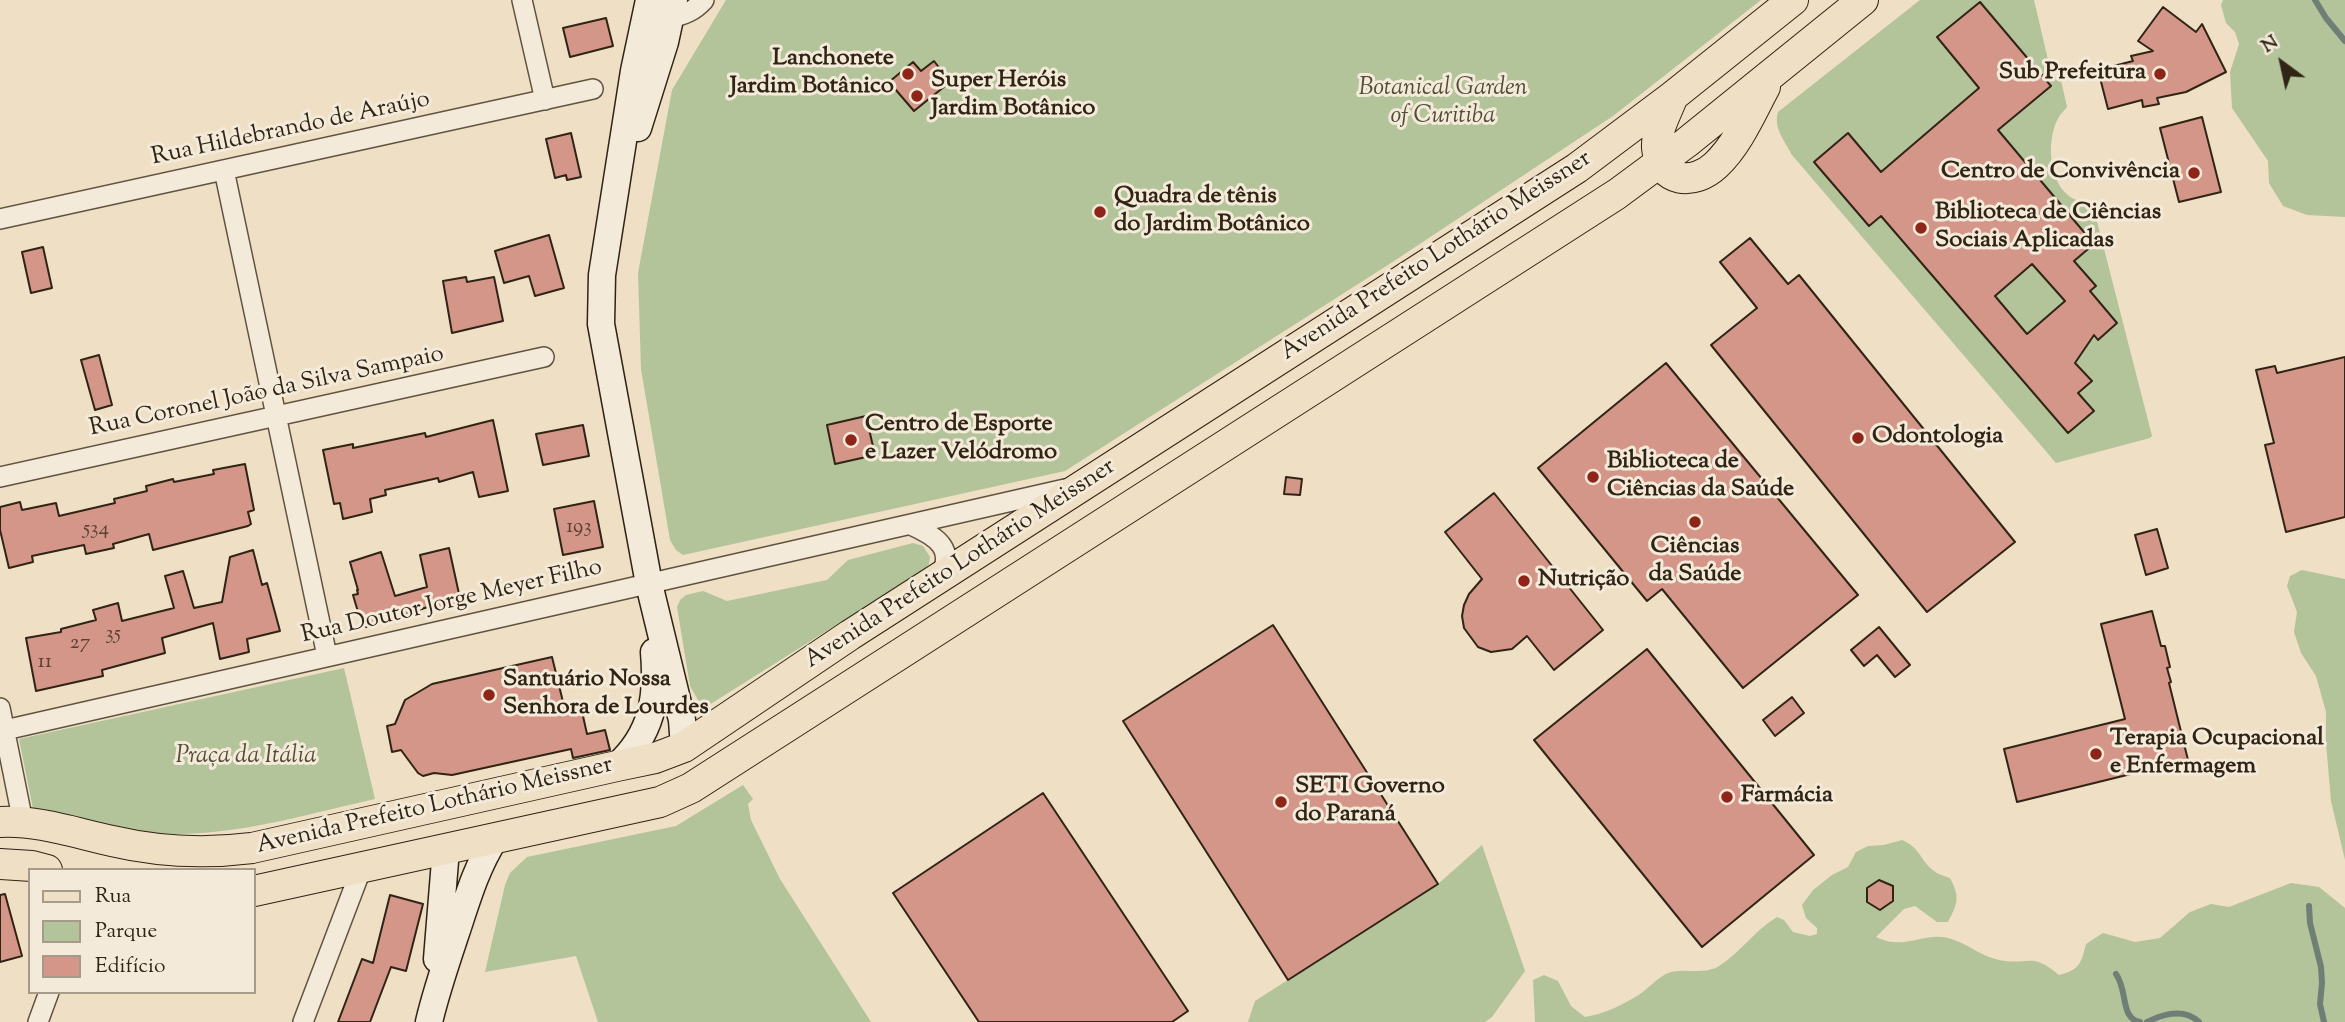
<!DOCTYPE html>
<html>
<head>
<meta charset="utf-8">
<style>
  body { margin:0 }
  #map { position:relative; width:2345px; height:1022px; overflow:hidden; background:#eedfc5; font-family:"Sorts Mill Goudy",serif }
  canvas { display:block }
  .legend { position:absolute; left:28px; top:868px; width:228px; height:126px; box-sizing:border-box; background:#f4ead9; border:2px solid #a69b8a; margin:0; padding:9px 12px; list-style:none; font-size:21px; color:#302414 }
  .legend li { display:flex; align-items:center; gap:14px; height:35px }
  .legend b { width:35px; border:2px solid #a69b8a }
  .north { position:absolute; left:2247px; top:28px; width:70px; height:70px; -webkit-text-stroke:5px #f4ead9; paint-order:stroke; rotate:327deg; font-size:19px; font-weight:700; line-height:28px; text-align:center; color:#302414 }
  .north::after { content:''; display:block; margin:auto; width:24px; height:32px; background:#302414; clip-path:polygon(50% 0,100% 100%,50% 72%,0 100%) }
</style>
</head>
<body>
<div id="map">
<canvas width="2345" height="1022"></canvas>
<ul class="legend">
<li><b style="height:9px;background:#eedfc5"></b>Rua</li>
<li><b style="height:19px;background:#b3c39a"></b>Parque</li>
<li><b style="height:19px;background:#d49689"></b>Edifício</li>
</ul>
<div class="north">N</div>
</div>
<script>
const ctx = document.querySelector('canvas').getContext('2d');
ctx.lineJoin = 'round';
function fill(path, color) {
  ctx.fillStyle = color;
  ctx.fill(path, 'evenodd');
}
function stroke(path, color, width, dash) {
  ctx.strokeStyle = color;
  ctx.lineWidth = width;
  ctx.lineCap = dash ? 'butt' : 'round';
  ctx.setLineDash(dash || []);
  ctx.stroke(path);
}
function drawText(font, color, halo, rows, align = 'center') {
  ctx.font = font + ' "Sorts Mill Goudy",serif';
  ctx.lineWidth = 6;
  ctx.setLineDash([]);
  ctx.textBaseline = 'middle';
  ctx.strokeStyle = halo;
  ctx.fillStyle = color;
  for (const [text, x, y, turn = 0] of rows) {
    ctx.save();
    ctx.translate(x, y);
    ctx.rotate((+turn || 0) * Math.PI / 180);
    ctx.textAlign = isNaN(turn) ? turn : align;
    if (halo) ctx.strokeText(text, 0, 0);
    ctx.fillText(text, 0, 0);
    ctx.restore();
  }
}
fill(new Path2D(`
  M726 0H1761L1613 116 1391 263 1065 471 683 555 676 550 670 540 641 369 638 273 672 90Z
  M1920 0H2034L2052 77 2060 76 2067 107C2065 110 2062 112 2060 115 2042 143 2050 206 2092 202L2152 436 2150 438 2056 463 1792 155C1785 141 1773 128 1778 112Z
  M2223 0H2345V217L2307 215 2283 206 2269 183 2268 161 2232 108 2230 72 2239 44 2235 32 2226 23 2221 5Z
  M913 543 923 546 930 557 929 564 925 569 709 705 698 700 690 686 677 607 680 600 686 595 703 591 727 601 827 580 848 560Z
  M2302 570 2345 579V860L2331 801 2326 743V712L2316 676 2301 653 2294 632 2297 612 2287 586 2290 576Z
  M344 668 375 799C312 813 246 833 181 834 136 835 77 818 33 809L19 739Z
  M743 785 753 799 748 804 751 820 780 879 871 1022H598L576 956 485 972 505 885 510 873 527 857 676 826Z
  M1902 840C1926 850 1919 870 1950 878 1960 897 1958 903 1948 922H1937L1915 906 1904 909 1876 937C1899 948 1911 939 1934 937 1959 935 1975 955 1999 960 2029 966 2031 951 2059 975 2080 970 2081 963 2086 944L2103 933 2135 942 2160 938 2190 912 2211 904 2229 907 2291 883 2319 887 2345 908V1022H1535L1533 980 1544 975 1558 981 1571 1006 1585 1017C1604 1014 1623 1005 1640 994 1650 987 1660 975 1671 972 1687 968 1705 975 1719 966 1741 952 1754 931 1777 917L1784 920 1793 932 1810 936 1817 934V928L1806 918 1802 905 1813 890 1832 875 1848 867 1856 852 1868 846 1884 845Z
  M1482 845 1525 971 1492 1017 1485 1022H1248L1255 1001 1438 884Z`), '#b3c39a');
stroke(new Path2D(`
  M2315 0 2326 18 2345 41
  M2309 906 2310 923 2321 967 2322 983 2320 1004 2324 1022
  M2116 974C2128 990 2120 1019 2140 1022
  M2147 1022C2163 1014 2184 1008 2199 1022`), '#6f7f76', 6);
const building = new Path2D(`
  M1980 2 2051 86 1998 130 2094 244 2074 261 2096 286 2090 291 2117 323 2098 340 2094 335 2075 363 2092 381 2078 393 2094 411 2068 433 1881 216 1869 226 1814 162 1848 133 1881 172 1979 88 1937 37ZM2032 264 2065 301 2027 334 1995 296Z
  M2163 7 2196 32 2202 24 2226 72 2186 92 2157 98 2159 104 2143 107 2142 100 2108 109 2098 70 2133 61 2131 56 2153 51 2138 41Z
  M606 18 613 46 570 57 563 28Z
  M934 61 950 82 914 111 889 82 913 62 921 71Z
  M2202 117 2221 192 2179 202 2160 128Z
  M571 133 581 177 567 180 566 175 555 178 546 139Z
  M549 235 564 288 535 296 529 276 504 283 495 251Z
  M1750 238 1788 284 1799 275 2015 542 1927 612 1711 345 1757 308 1720 262Z
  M43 247 52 288 31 293 22 252Z
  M466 277 467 282 494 277 503 321 452 333 443 281Z
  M99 355 112 405 95 410 81 360Z
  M2345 357V517L2286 532 2265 445 2274 443 2256 370 2275 366 2277 373Z
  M1666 363 1858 595 1743 688 1662 589 1647 601 1538 468Z
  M866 416 875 455 835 464 827 425Z
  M493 420 508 491 479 497 473 472 439 482 438 478 385 490 386 495 370 499 372 512 343 519 340 503 334 504 323 450 353 444V448L425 433 426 437Z
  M583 425 589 456 543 465 536 434Z
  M245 464 254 510 248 512 251 524 248 526 153 550 149 534 113 544 114 548 86 554 84 545 32 556 33 562 9 568 0 530V507L20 502 22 510 56 503 59 516 115 503 114 499 147 491 146 486 173 479 174 482 214 474 213 470Z
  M1286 477 1302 479 1300 495 1284 494Z
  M1494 493 1603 630 1554 670 1527 636 1512 649 1491 652 1478 647 1464 628 1462 616 1464 605 1469 594 1482 579 1445 532Z
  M594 501 603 547 563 555 554 509Z
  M2157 529 2168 568 2146 575 2135 535Z
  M449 548 461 603 432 610 431 606 366 627 364 621 361 622 353 595 358 594 357 590H358L350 562 381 552 395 596 427 587 420 555Z
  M253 550 262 585 267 583 280 631 247 639 249 652 220 659 213 623 162 638 165 653 102 670 103 676 36 691 26 638 61 632V629L96 620 93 610 118 603 122 621 174 608 165 576 183 571 194 608 222 602 230 557Z
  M2152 611 2161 646H2165L2170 667 2167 668 2171 682 2169 683 2188 760 2017 802 2004 749 2125 719 2101 624Z
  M1273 625 1438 884 1288 980 1123 721Z
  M1879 627 1910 665 1895 677 1877 655 1864 666 1851 650Z
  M1647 649 1814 855 1702 947 1534 740Z
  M552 657 565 710 581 707 587 734 605 730 610 750 573 758 571 749 452 775 434 773 423 776 418 773 401 750 392 752 387 726 395 724 405 700 432 684Z
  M1792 697 1804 713 1775 736 1763 720Z
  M1043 793 1188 1011 1172 1022H979L893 893Z
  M1879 880 1893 886V901L1880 910 1867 902V888Z
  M5 894 22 956 0 962V895Z
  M390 895 423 904 406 971 391 967 370 1022H338L362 959 373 963Z`);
fill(building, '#d49689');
stroke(building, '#302414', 2);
const street = new Path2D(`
  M522 0 545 100
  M670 18C684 15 694 11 704 0
  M224 170 327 656
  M0 219 593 89
  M0 477 544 357
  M911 525C936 536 958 550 938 579
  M0 708 23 822
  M5 730 1065 489
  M38 1022 49 992
  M303 1022 362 867`);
const secondary = new Path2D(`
  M649 0 634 71 602 275 601 324 649 584 682 720 684 747
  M638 128 665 42 674 0
  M617 766C652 734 658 698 654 652
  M437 959 446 849
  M429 1022C436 992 446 963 456 933 467 900 476 868 495 838`);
const primary = new Path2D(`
  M1673 96C1667 112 1656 130 1657 148 1660 183 1694 186 1716 165 1738 144 1751 113 1765 87
  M0 822C38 820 75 833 112 841 159 852 204 854 252 848L617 766 655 758 684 747 850 635 1577 168 1673 96 1793 0
  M0 864 32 866 47 870
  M254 891 660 802 691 788 1617 194 1686 143 1863 0`);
stroke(street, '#605340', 22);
stroke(secondary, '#302414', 29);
stroke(primary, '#302414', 32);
stroke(street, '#f4ead9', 19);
stroke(secondary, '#f4ead9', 26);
stroke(primary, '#eedfc5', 30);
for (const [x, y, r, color] of [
  [908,74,7,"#8f2418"],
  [2160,74,7,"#8f2418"],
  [917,96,7,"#8f2418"],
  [2194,173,7,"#8f2418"],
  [1100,212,7,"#8f2418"],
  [1921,228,7,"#8f2418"],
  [1858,438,7,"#8f2418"],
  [851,440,7,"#8f2418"],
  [1593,477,7,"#8f2418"],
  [1695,522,7,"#8f2418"],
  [1524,581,7,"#8f2418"],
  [489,695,7,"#8f2418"],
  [2096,754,7,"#8f2418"],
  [1727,797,7,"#8f2418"],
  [1281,802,7,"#8f2418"]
]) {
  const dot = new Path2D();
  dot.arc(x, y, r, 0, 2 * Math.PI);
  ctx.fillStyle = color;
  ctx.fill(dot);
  stroke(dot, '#f4ead9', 2.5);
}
drawText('21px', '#594031', null, [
  ["193",579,528],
  ["534",96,530],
  ["35",113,635],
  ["27",80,644],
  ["11",45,663]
]);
drawText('bold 24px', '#302414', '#f4ead9', [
  ["Lanchonete",894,60,"right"],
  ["Jardim Botânico",894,88,"right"],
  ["Sub Prefeitura",2146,74,"right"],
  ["Super Heróis",931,82],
  ["Jardim Botânico",931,110],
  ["Centro de Convivência",2180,173,"right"],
  ["Quadra de tênis",1114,198],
  ["do Jardim Botânico",1114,226],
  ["Biblioteca de Ciências",1935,214],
  ["Sociais Aplicadas",1935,242],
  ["Centro de Esporte",865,426],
  ["e Lazer Velódromo",865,454],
  ["Odontologia",1872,438],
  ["Biblioteca de",1607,463],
  ["Ciências da Saúde",1607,491],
  ["Ciências",1695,548,"center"],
  ["da Saúde",1695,576,"center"],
  ["Nutrição",1538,581],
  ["Santuário Nossa",503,681],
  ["Senhora de Lourdes",503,709],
  ["Terapia Ocupacional",2110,740],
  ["e Enfermagem",2110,768],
  ["SETI Governo",1295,788],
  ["do Paraná",1295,816],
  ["Farmácia",1741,797]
], 'left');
drawText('italic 24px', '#514c36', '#f4ead9', [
  ["Botanical Garden",1443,90],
  ["of Curitiba",1443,118],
  ["Praça da Itália",246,758]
]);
drawText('24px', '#302414', '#f4ead9', [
  ["Rua Hildebrando de Araújo",291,130,-12],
  ["Avenida Prefeito Lothário Meissner",1437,257,-33],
  ["Rua Coronel João da Silva Sampaio",267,393,-12],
  ["Avenida Prefeito Lothário Meissner",961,565,-33],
  ["Rua Doutor Jorge Meyer Filho",452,603,-13],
  ["Avenida Prefeito Lothário Meissner",435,807,-13]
]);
</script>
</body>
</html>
